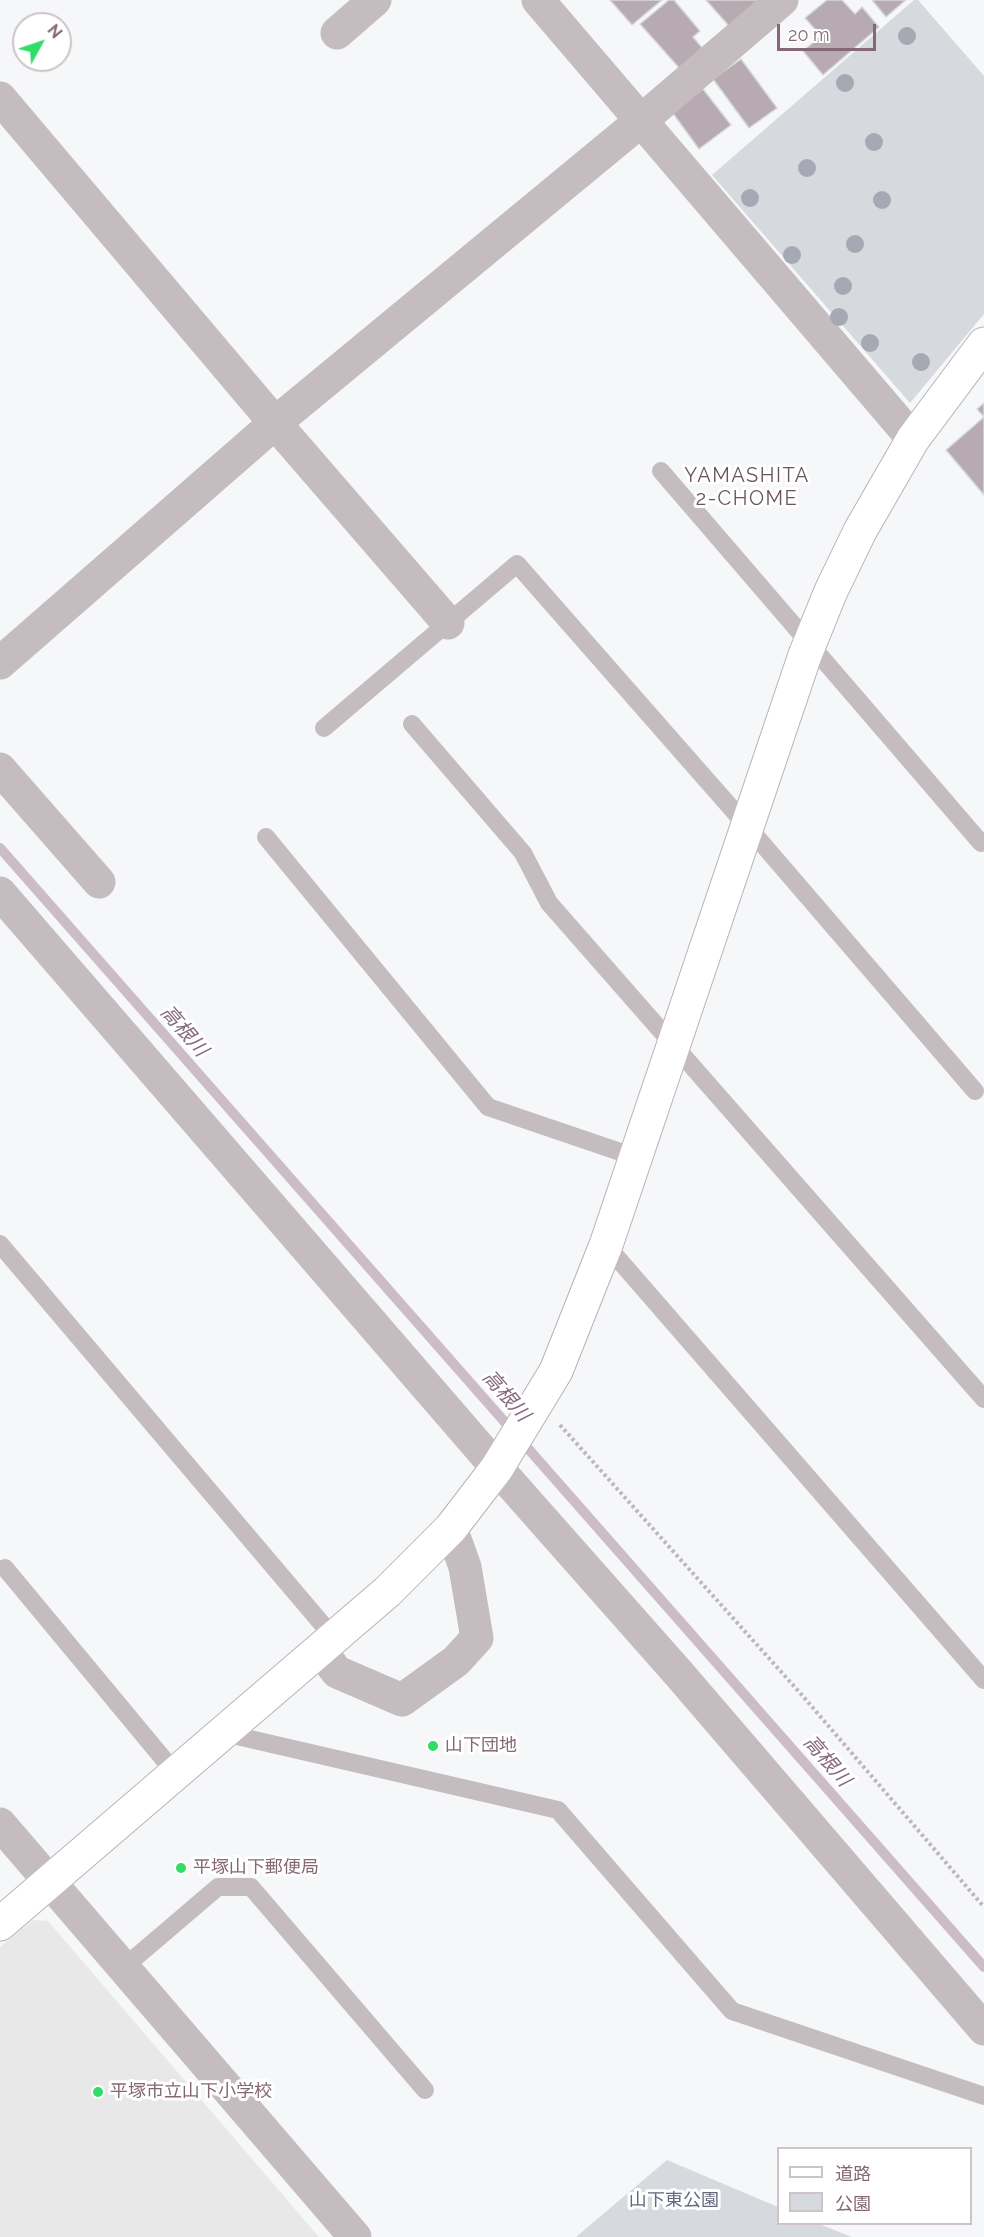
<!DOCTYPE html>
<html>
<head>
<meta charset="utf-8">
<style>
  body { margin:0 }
  #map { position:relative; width:984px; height:2237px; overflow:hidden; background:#f5f7f8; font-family:Raleway,"Noto Sans JP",sans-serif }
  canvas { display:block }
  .legend { position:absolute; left:777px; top:2147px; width:195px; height:78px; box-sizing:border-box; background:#fff; border:2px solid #cec3c8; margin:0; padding:8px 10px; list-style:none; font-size:18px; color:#856876 }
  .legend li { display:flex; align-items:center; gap:12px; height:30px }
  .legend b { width:30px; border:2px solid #cec3c8 }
  .north { position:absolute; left:12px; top:12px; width:60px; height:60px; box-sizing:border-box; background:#fff; border:2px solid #cec3c8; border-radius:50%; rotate:50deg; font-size:16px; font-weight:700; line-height:24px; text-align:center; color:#856876 }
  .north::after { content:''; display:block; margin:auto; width:21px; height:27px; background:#30dd66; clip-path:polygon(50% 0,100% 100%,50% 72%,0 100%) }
  .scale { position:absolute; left:777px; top:24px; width:99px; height:27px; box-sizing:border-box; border:3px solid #856876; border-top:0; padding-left:8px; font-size:18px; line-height:21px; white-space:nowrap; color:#856876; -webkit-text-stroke:4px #fff; paint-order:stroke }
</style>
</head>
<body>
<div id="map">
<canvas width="984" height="2237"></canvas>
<ul class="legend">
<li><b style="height:8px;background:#fff"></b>道路</li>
<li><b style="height:16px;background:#d6d9de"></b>公園</li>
</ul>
<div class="north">N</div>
<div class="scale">20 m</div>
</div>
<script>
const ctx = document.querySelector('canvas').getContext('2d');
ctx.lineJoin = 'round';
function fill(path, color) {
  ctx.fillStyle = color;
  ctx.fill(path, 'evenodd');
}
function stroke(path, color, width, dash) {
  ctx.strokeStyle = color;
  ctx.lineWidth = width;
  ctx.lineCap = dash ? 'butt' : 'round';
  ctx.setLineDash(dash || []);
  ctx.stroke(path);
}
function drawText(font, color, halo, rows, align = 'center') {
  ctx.font = font + ' Raleway,"Noto Sans JP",sans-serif';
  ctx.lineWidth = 6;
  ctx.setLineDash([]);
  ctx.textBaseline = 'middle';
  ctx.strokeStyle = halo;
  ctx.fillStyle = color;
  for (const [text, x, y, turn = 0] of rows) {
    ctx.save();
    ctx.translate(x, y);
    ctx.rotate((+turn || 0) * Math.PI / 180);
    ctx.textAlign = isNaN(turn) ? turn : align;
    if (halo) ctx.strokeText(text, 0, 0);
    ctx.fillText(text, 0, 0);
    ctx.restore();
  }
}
fill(new Path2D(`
  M33 1920 48 1921 319 2237H0V1947Z`), '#e8e8e9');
fill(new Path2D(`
  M914 0H918L984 76V314L910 403 712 175Z
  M667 2160 778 2207V2224H819L852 2237H576Z`), '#d6d9de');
stroke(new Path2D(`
  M0 848 984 1967`), '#cbbcc7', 10);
const building = new Path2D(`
  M610 0H662L632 25Z
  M669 0H674L700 31 693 37 704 50 681 70 640 24Z
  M706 0H759L729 26Z
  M827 0H842L855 14 862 7 879 27 823 75 803 51 821 36 805 18Z
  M872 0H906L886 17Z
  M741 59 777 108 749 128 713 79Z
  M703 89 731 125 699 149 672 112Z
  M984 403V495L946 450 984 417 977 409Z`);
fill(building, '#b7aab1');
stroke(building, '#d7d9d9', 1.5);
const secondary = new Path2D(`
  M0 1924 387 1592 451 1528 497 1468 556 1371 606 1245 805 655 831 591 860 531 913 439 984 344`);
stroke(secondary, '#bbb1b6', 35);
stroke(new Path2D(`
  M560 1425 801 1694 984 1907`), '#bdb7ba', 4, [3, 3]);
stroke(new Path2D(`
  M661 471 981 843
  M412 724 523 853 549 903 984 1399
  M324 728 517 564 747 826 975 1091
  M266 837 488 1107 635 1157
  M0 1244 334 1638
  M606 1245 984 1680
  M5 1568 176 1774
  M224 1733 558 1810 732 2011 984 2096
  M123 1968 218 1887H251L425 2090`), '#c5bcc0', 18);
stroke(new Path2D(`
  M538 0 913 439
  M337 33 375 0
  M0 98 275 423 448 623
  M0 663 275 423 642 120 782 0
  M0 769 99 882
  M0 893 497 1468 680 1675 984 2029
  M320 1650 337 1672 402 1700 456 1661 477 1638 465 1567 451 1528
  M0 1824 355 2237`), '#c5bcc0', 33);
stroke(secondary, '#fff', 33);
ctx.fillStyle = '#a6a9b4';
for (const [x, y] of [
  [907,36],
  [845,83],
  [874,142],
  [807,168],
  [750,198],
  [882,200],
  [855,244],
  [792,255],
  [843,286],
  [839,317],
  [870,343],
  [921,362]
]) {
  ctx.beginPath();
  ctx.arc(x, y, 9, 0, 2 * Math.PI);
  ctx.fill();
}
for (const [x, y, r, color] of [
  [433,1746,6,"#30dd66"],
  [181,1868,6,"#30dd66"],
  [98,2092,6,"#30dd66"]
]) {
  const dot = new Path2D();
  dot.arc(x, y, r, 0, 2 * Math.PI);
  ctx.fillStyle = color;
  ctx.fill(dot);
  stroke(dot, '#fff', 2);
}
drawText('18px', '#856876', '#fff', [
  ["山下団地",445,1746],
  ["平塚山下郵便局",193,1868],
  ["平塚市立山下小学校",110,2092]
], 'left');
drawText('18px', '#66697c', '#fff', [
  ["山下東公園",674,2201]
]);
ctx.letterSpacing = '1.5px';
drawText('20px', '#6a555f', '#fff', [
  ["YAMASHITA",747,476],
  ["2-CHOME",747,499]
]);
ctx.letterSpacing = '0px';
drawText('italic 20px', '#87697d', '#fff', [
  ["高根川",184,1031,49],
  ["高根川",506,1396,49],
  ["高根川",827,1761,49]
]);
</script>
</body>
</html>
